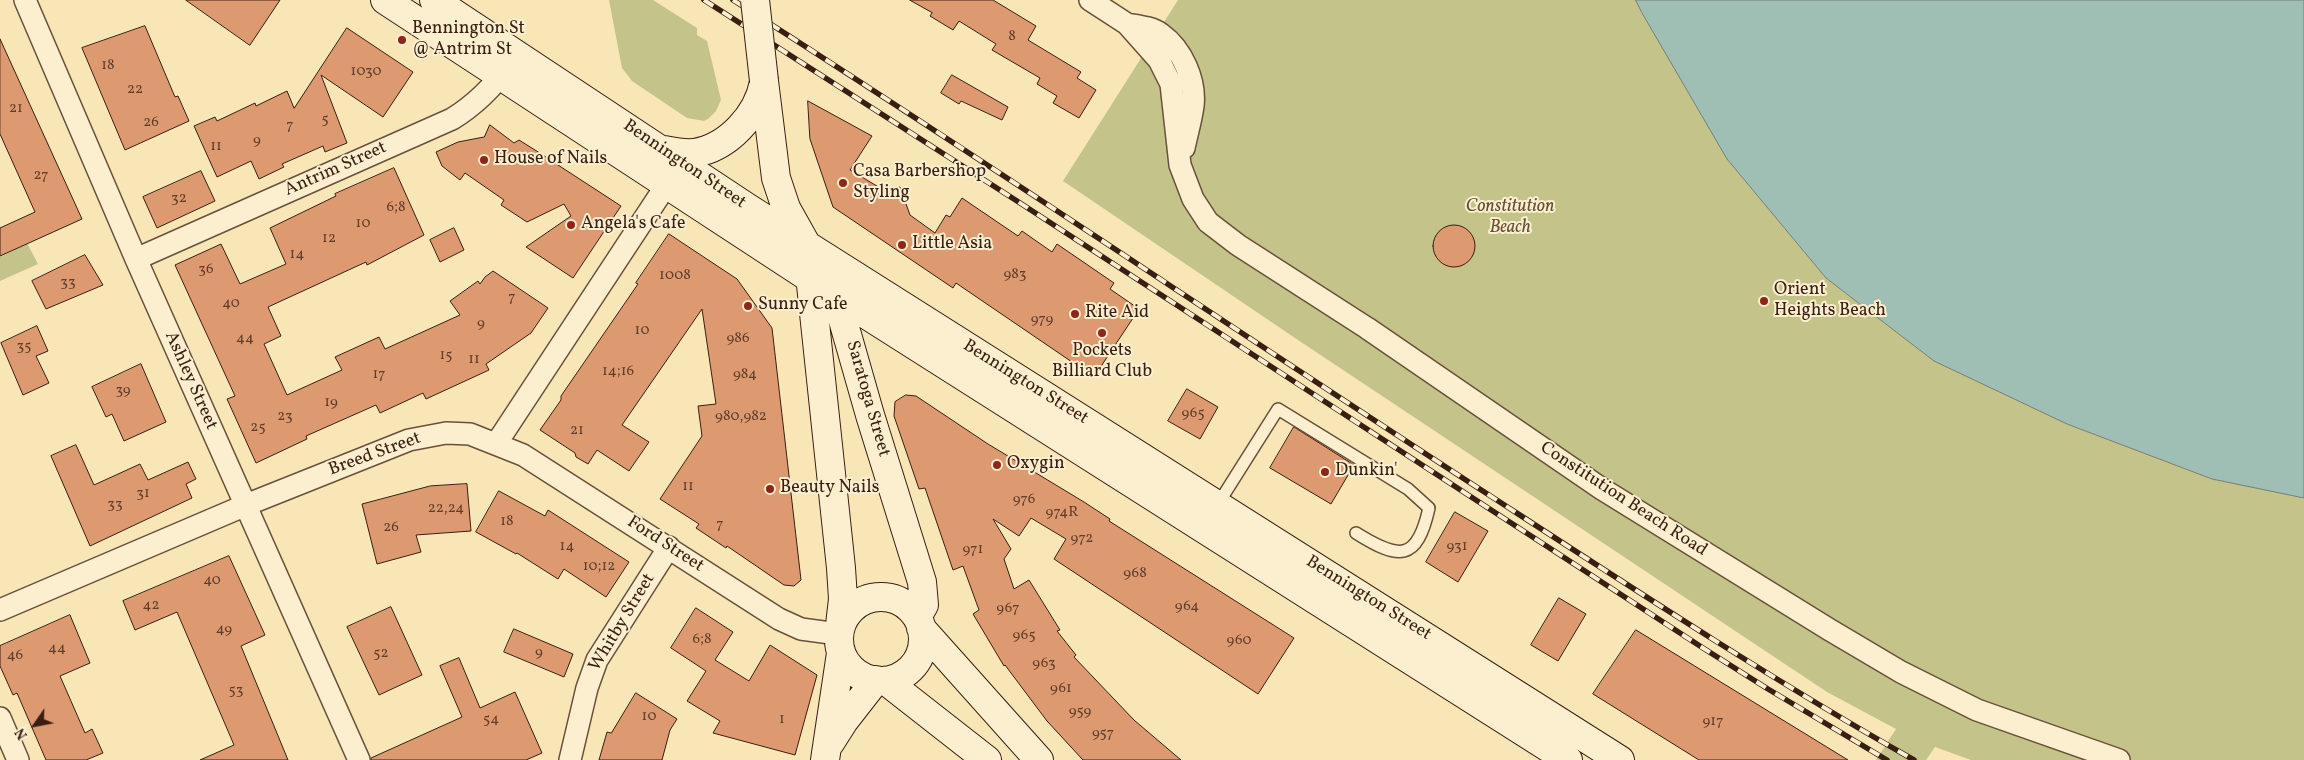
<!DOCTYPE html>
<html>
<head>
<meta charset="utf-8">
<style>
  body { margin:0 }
  #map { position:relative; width:2304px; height:760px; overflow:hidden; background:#f9e6b7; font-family:Vollkorn,serif }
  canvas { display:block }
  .north { position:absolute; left:10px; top:700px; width:50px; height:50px; -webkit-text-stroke:4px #fbefd0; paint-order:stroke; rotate:237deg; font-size:14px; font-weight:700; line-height:20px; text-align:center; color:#391e12 }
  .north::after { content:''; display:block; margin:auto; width:18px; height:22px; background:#391e12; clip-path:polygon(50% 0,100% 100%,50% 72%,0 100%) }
</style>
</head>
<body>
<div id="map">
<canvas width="2304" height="760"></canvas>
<div class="north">N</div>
</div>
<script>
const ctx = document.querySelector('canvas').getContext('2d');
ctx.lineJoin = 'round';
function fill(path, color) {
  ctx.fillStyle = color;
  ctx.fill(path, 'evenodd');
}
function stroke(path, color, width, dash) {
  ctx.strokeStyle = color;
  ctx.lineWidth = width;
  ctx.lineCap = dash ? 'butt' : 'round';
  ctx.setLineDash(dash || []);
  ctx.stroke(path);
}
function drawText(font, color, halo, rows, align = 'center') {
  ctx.font = font + ' Vollkorn,serif';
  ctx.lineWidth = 4;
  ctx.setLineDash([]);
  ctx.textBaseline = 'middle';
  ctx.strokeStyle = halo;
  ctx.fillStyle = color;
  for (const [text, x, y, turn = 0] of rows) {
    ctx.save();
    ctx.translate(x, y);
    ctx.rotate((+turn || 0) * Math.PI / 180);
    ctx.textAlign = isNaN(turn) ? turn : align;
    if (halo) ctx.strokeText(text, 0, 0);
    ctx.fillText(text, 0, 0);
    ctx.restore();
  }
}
fill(new Path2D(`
  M609 0H653L697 28V35L707 41 721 100 716 111 708 119 704 121 687 118 632 81 622 68Z
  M1178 0H1636L1642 13 1727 159 1826 278 1934 361 2067 424 2212 479 2304 498V760H1971L1935 747 1926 760H1876L1896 729 1827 692 1295 338 1063 181Z
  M27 243 38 264 0 281V257Z`), '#c4c38a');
const water = new Path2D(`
  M1636 0H2304V498L2212 479 2067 424 1934 361 1826 278 1727 159 1642 13Z`);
fill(water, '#9fbeb4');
stroke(water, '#767e73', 1);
const building = new Path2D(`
  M186 0H280L250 45Z
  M910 0H993L1036 26 1028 40 1081 72 1077 78 1096 90 1079 118 1053 103 1057 96 1037 84 1040 78 992 50 996 44 959 21 953 30 930 16 932 13Z
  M145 26 175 97 178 96 189 121 125 150 82 48Z
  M347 28 413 72 383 117 321 75 347 143 325 152 323 146 282 164 284 167 259 179 251 161 217 177 194 126 215 117 217 121 255 103 256 106 287 91 294 108Z
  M0 39 82 219 0 256V228L35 212 0 134Z
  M952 75 1008 107 1002 120 961 101 959 104 941 93Z
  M808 101 872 136 850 170 887 192 900 187 910 215 935 233 946 215 950 217 962 198 1018 236 1022 231 1052 252 1057 244 1114 283 1110 289 1139 309 1094 377 956 283 953 288 833 207 810 139Z
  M490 125 514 143 519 140 535 150 621 206 573 278 526 247 571 216 564 204 527 222 501 205 504 200 465 173 460 180 442 166 436 152 458 142 484 137Z
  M394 168 424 235 367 265 366 262 268 307 281 336 264 344 287 395 342 370 335 357 379 337 385 349 460 315 450 301 478 281 480 284 485 277 493 271 548 308 531 333 486 364 489 370 426 399 423 393 380 413 376 405 306 436 307 439 256 463 227 399 235 396 175 265 221 244 240 284 286 264 270 228 336 196 335 194Z
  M201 171 215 201 157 228 143 197Z
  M1433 246a21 21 0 1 1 42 0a21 21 0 1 1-42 0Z
  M454 228 464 250 440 262 430 240Z
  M669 234 737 279 772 328 801 580 794 586 784 585 727 546 726 548 696 528 699 524 660 499 702 436 698 406 716 404 702 309 622 425 649 442 629 471 597 450 588 464 576 457 575 453 540 430 561 400V396L638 284 636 283Z
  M85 255 103 285 46 309 32 281Z
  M37 326 48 351 36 356 49 383 23 395 1 343Z
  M141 364 166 422 124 441 112 414 106 417 92 387Z
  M1187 389 1218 407 1200 439 1168 421Z
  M906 395 916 396 988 444 1084 502 1110 519 1109 521 1294 638 1258 694 1054 559 1066 539 1031 518 1019 536 993 519 1011 549 1004 559 1014 589 1029 580 1060 630 1057 631 1076 655 1074 657 1134 720 1181 760H1083L1047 721 1005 665 1004 666 973 614 979 610 963 566 953 570 925 488 919 489 894 416 895 402Z
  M1294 427 1354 465 1331 504 1270 468Z
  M76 445 94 485 140 464 148 480 188 462 196 479 186 484 192 498 90 546 51 456Z
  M467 484 471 531 416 535 421 552 377 564 362 504 430 486Z
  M499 491 545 516 548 510 629 562 606 597 564 569 558 579 517 553 516 554 476 532Z
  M1455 512 1488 531 1458 582 1426 562Z
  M229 556 265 635 241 646 288 760H200L234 745 177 612 135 630 123 601Z
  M1559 598 1586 614 1558 661 1531 645Z
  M391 607 422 675 379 695 347 627Z
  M696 608 733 632 715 660 749 681 770 645 817 675 795 755 713 733 720 721 687 701 706 671 671 648Z
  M70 615 90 663 60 676 85 733 92 729 103 753 86 760H46L17 693 13 695 0 666V646Z
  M514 629 573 654 564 677 504 652Z
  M1636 630 1848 760H1699L1593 694Z
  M459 658 480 708 515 692 542 753 526 760H371V758L462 717 440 666Z
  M636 693 677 719 670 730 662 760H599L607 732 611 733Z`);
fill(building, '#dd9a71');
stroke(building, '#391e12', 1);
const service = new Path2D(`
  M1218 504 1278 409 1408 489 1429 508C1417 562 1399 560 1356 533`);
const minor = new Path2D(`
  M25 0 136 259 359 760
  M1090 0 1127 24 1159 60 1171 84 1180 165 1193 199 1208 222 1238 245 1367 328 1602 489 1830 630 1901 672 1977 710 2119 760
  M1127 24C1138 26 1152 27 1161 34 1182 49 1196 80 1193 106 1191 120 1187 134 1184 148
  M136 259 452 119C475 105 493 87 509 65
  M496 444 667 184
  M0 610 246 505 409 440 446 433 470 434 523 455 779 619 801 629 838 634
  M0 718 18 760
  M570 760 587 688 597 660 669 547`);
const secondary = new Path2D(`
  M385 0 837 296 1568 760
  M434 0 748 208 1620 760
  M764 81 776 178 786 208 805 242
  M664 150C674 152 684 154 694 153 728 148 758 115 764 82
  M809 266 841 568 843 599 840 625
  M834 289 870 415 922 582 924 605 917 617
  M839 639a42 42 0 1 1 84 0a42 42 0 1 1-84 0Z
  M921 628 1039 760
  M886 681 987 760
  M830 743 844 721 876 680
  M825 760 841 653`);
stroke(service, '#69503b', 14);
stroke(minor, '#69503b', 24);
stroke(secondary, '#391e12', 30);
stroke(service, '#fbefd0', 11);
stroke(minor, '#fbefd0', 21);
stroke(secondary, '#fbefd0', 28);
const rail = new Path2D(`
  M704 0 1017 201 1703 648 1768 689 1887 760
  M733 0C987 162 1236 331 1489 495 1629 586 1769 678 1914 760`);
stroke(rail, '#391e12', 5.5);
stroke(rail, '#fbefd0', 4, [11]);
const secondaryBridge = new Path2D(`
  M755 0 764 81`);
stroke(secondaryBridge, '#391e12', 30, []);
stroke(secondaryBridge, '#fbefd0', 28);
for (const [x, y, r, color] of [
  [402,40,5,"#8f2418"],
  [484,160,5,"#8f2418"],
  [843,183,5,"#8f2418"],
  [571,225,5,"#8f2418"],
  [902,245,5,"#8f2418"],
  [1764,301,5,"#8f2418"],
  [748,306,5,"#8f2418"],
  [1075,314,5,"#8f2418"],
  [1102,333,5,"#8f2418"],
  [997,465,5,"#8f2418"],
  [1325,472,5,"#8f2418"],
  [770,489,5,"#8f2418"]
]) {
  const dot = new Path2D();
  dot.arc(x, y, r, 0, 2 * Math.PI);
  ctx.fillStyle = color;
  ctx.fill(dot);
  stroke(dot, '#fbefd0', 2);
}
drawText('15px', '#623d2a', null, [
  ["8",1012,37],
  ["18",108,66],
  ["1030",366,72],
  ["22",135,90],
  ["21",16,109],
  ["5",325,120],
  ["26",151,123],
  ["7",290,126],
  ["9",257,141],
  ["11",216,147],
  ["27",41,176],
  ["32",179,199],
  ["6;8",396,208],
  ["10",363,224],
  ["12",329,239],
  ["14",297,255],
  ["36",206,270],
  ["983",1015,275],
  ["1008",675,276],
  ["33",68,283],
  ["7",512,298],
  ["40",231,304],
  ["979",1042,320],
  ["9",481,324],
  ["10",642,331],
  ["44",245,339],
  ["986",738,339],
  ["35",24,347],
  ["15",446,356],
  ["11",474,360],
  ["14;16",618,372],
  ["17",379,375],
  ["984",745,375],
  ["39",123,391],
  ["19",331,403],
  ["965",1193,414],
  ["23",285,417],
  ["980,982",741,417],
  ["25",258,428],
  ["21",577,431],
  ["11",688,487],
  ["31",143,494],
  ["976",1024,500],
  ["33",115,505],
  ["22,24",446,509],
  ["974R",1062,513],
  ["18",507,522],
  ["7",720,525],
  ["26",391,528],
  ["972",1082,539],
  ["14",567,547],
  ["931",1457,547],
  ["971",973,550],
  ["10;12",599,567],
  ["968",1135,574],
  ["40",212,581],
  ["42",151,606],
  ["964",1187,607],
  ["967",1008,609],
  ["49",224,630],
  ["965",1024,636],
  ["6;8",702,640],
  ["960",1239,641],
  ["44",57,649],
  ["9",539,653],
  ["52",381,654],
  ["46",15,656],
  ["963",1044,664],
  ["961",1061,689],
  ["53",236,691],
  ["959",1080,712],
  ["10",649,717],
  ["54",491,720],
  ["1",782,720],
  ["917",1713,722],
  ["957",1103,734]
]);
drawText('18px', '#391e12', '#fbefd0', [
  ["Bennington St",412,30],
  ["@ Antrim St",412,51],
  ["House of Nails",494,160],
  ["Casa Barbershop",853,173],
  ["Styling",853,194],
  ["Angela's Cafe",581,225],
  ["Little Asia",912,245],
  ["Orient",1774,291],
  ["Heights Beach",1774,312],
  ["Sunny Cafe",758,306],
  ["Rite Aid",1085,314],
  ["Pockets",1102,352,"center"],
  ["Billiard Club",1102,373,"center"],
  ["Oxygin",1007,465],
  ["Dunkin'",1335,472],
  ["Beauty Nails",780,489]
], 'left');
drawText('18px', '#391e12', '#fbefd0', [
  ["Bennington Street",684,165,34],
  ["Antrim Street",336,170,-24],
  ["Ashley Street",190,381,66],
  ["Bennington Street",1025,383,32],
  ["Saratoga Street",867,399,74],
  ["Breed Street",375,455,-20],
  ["Constitution Beach Road",1623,500,33],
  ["Ford Street",665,545,33],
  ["Bennington Street",1368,599,32],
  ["Whitby Street",623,623,-59]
]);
drawText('italic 18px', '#635036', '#fbefd0', [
  ["Constitution",1510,208],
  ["Beach",1510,229]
]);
</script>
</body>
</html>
